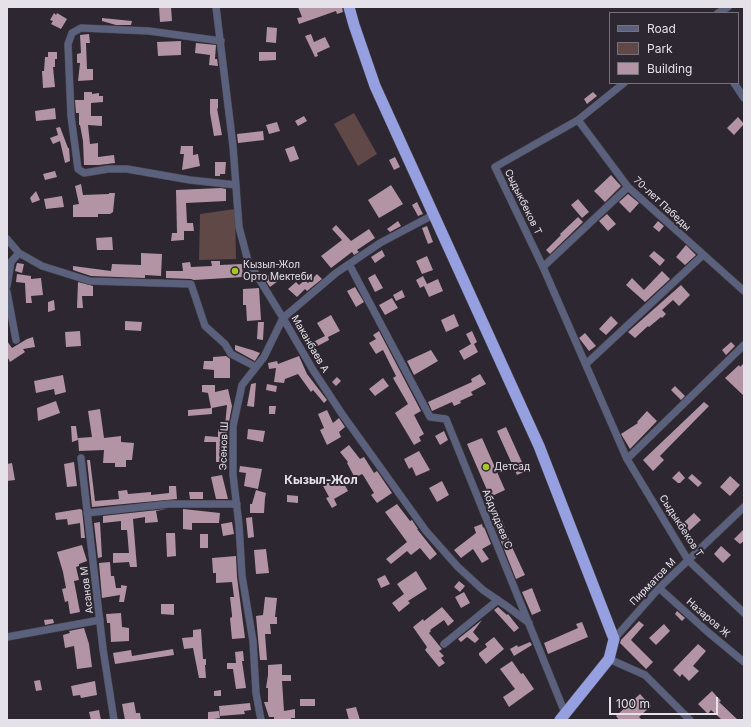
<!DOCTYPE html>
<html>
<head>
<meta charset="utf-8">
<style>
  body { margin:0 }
  #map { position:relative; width:751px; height:727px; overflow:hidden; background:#2d2731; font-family:Inter,sans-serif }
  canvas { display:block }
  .frame { position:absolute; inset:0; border:8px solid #e5e1e8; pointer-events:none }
  .legend { position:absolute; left:609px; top:12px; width:130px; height:72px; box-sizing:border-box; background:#2d2731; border:1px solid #77717a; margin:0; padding:5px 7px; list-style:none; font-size:12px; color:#e5e1e8 }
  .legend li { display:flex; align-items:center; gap:8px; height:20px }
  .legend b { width:20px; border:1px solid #77717a }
  .scale { position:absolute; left:609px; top:697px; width:109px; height:18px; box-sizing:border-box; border:2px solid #e5e1e8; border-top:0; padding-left:5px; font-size:12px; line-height:14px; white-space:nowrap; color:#e5e1e8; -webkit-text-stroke:3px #2d2731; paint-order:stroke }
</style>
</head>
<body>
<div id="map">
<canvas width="751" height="727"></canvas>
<div class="frame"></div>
<ul class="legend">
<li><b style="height:5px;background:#5b607d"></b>Road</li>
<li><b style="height:11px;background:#604847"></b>Park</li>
<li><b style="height:11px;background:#b294a4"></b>Building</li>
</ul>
<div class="scale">100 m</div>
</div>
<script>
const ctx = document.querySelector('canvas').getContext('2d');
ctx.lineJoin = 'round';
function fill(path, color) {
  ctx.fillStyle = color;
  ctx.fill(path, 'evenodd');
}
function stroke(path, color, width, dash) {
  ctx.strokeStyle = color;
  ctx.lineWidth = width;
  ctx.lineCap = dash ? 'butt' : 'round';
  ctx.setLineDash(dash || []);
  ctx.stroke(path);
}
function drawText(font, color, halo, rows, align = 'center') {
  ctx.font = font + ' Inter,sans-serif';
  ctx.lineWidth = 4;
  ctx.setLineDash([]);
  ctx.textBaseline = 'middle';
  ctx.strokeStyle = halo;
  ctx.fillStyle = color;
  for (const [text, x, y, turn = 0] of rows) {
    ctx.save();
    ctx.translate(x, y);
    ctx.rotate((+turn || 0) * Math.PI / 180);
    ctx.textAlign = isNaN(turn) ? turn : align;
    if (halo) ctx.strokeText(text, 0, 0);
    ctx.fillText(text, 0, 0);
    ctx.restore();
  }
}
fill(new Path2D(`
  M354 113 377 154 358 166 334 124Z
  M235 209 236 259 199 260 200 214Z`), '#604847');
fill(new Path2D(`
  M159 7H171L172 21 160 22Z
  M298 7H342L343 12 337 14 336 11 299 24 297 18 302 17Z
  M54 13 56 15 57 13 67 19 61 29 51 24 53 21 50 20Z
  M102 18 132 21 131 25H116L102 21Z
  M267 27 277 28 276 43 266 42Z
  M89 34 90 43H86L87 69H93V80L78 81 80 63H77V54L81 53 80 35Z
  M311 34 314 42 325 37 330 47 317 53 318 56 315 57 305 36Z
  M181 41V55L158 56 157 42Z
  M196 43 216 45 215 59H217L218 66 209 65 210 55 195 53Z
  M48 52H57V59H55V67H53L55 87 43 88 42 71H44L45 57H48Z
  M259 52H276V60L259 61Z
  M84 92H92V94L99 93V96H103V102L91 103V116H102V126L88 125 90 144 98 143V157L114 155 115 163 99 165H84L83 141 80 125H79V113H76L75 100H84Z
  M593 92 597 96 587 104 584 99Z
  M210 99H218V109L217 108 222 135 214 136 210 113Z
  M55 108 56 119 36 121 35 111Z
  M304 116 307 121 298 126 295 121Z
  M738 117 744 124 734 135 727 128Z
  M277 122 280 131 269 134 266 125Z
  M60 127 68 148H69L70 161 65 163 60 141 53 144 50 138 58 135 56 128Z
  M263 131 264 140 238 143 237 134Z
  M181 146H193V155L198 154 200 166 182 170 184 154H180Z
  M294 146 299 159 290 162 285 149Z
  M395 157 400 167 394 170 389 160Z
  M215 162H226L225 174H220V176H215Z
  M55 171 57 177 45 180 43 174Z
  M611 175 621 186 605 202 594 191Z
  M81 184 83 195 109 194V193H115L113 212 110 214H98V217H73V205L79 204 75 186Z
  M391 185 403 204 379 218 368 200Z
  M221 188 226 189V201L186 203 187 223H193L194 231H184V240L171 241 172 233H177L176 190Z
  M36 191 40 200 32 203 30 198Z
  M628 194 639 203 630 213 619 202Z
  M62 196 64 207 46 209 44 199Z
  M578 199 589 212 582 218 571 205Z
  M417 202 423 214 418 216 412 205Z
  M607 214 616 224 608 231 599 221Z
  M578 217 583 222 550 254 546 250 561 235 560 234Z
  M398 221 401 226 390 232 387 229Z
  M658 221 664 226 659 232 653 227Z
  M336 225 351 241 369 229 375 238 357 250 359 252 354 255 352 252 331 268 321 256 342 240 332 229Z
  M427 226 433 242 428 244 422 228Z
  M112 237 113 250H97L96 238Z
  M686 245 696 255 685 265 676 257Z
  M382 250 385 256 375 263 371 257Z
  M654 251 665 260 660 266 649 256Z
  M141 253 162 254 161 276 145 275V278L91 276 73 270V266L111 271 112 264 141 265Z
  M427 256 433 270 422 274 416 261Z
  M211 261H220V265L242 264 243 277 194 280 191 279 166 278V271H183L182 263 190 262 191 267 212 266Z
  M17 263 24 264 22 273 15 271Z
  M662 271 670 279 645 302 626 285 632 278 644 290Z
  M272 273 278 281 270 287 264 278Z
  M17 274 31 276V279L41 278 43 295 31 296 32 303H26L25 283 16 282Z
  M317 274 322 279 307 291 305 289 297 297 288 289 296 282 299 285 305 280 308 283Z
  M375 274 383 288 375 292 368 278Z
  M423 276 427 284 438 279 443 291 429 297 424 286 420 288 416 280Z
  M78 282 93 286V296H82L83 308H77Z
  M681 285 690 295 679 306 673 300 662 310 666 314 662 318 661 317 649 327 648 326 635 338 628 332Z
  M355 287 364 302 356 307 347 291Z
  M259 288 261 320 247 321 246 305H243V289Z
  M402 290 405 297 396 301 393 295Z
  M392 298 398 308 385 315 379 305Z
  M54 300 55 310 48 312V302Z
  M454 314 459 326 446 332 441 320Z
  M331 315 340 331 328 337 329 340 310 350 307 345 325 336 317 323Z
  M611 316 618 323 606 335 599 329Z
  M125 321 142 322 141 331 125 330Z
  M258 322H264L263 340 257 339Z
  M80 331 81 346 66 347 65 332Z
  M379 331 421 411 414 415 424 434 419 437 421 441 414 445 395 413 408 404 393 378 396 376 383 350 376 354 369 343 376 339 373 335Z
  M472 331 477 342 474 344 478 352 464 360 459 351 471 344 466 334Z
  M585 333 596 346 589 351 579 338Z
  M33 337 35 347 23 349 25 352 10 362 7 356V341L12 348 27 339Z
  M731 342 735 346 726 355 722 350Z
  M235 345 252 350 260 353 255 361 235 350Z
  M431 350 438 361 414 375 407 361Z
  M226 356 230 359V378H214V370L203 369 204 361H213V357Z
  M299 356 307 374 327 400 324 403 313 390 311 392 298 374 285 379 284 383 274 382 276 368 269 369 268 363 277 361 278 364Z
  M744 363V396L725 378 739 365 740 367Z
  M480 374 486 384 471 392 473 395 460 401 461 403 454 406 452 402 432 411 428 402 472 382 471 379Z
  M63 375 66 392 55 395 54 389 36 393 34 381Z
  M337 377 341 381 336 386 332 382Z
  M383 378 389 386 375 396 369 389Z
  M256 383 254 407 247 406 251 384Z
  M267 384 277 386 276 392 266 390Z
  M202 385H215V392L228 389 232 406 228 427 225 426 227 405 212 408V414L188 416V410L211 408 208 393 202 392Z
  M675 386 685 396 681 400 671 390Z
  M56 401 60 413 38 421 37 408Z
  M704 402 709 406 660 456 664 460 653 471 643 460Z
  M269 406H276L275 414H269Z
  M100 409 104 438 121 436V442L134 443 132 460H126V467H115V463H103L104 450 79 451 78 438 92 437 88 411Z
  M327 410 333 423 339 418 345 427 339 432 341 437 327 445 320 430 324 428 318 414Z
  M647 411 657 421 630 449 621 434 638 423 637 422Z
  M71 426H76L78 440 72 442Z
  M506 427 526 471 517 475 497 431Z
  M218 429H227L228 462H216V442H204L205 436 218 437Z
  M248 429 265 431 263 442 247 439Z
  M444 431 448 440 440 445 435 436Z
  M482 438 505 490 490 497 467 444Z
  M349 445 360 459 364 457 374 473 377 471 392 493 377 503 371 495 374 493 363 475 362 474 355 478 347 463 348 462 340 452Z
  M419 451 430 470 416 476 412 467 409 469 404 459Z
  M87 460H90L95 501 119 499 118 491 127 490 128 494 151 492V495L169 493V486H176L177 499 92 507Z
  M74 462 77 486 67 487 64 464Z
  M12 463 15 480 7 481V464Z
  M240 466 262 469 258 489 244 486 246 473 239 472Z
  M679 471 685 478 680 483H678L672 478Z
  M692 474 702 483 698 487 688 478Z
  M222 475 228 499H216L211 477Z
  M730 476 740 485 730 496 720 487Z
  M331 480 333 484 342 480 348 491 334 499 337 505 332 508 326 498 329 497 322 484Z
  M442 481 449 495 437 502 429 488Z
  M256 490 266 493 265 498 264 513H250V504H252Z
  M189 492H203V499H190Z
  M287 495 298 496V503L287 502Z
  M397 504 410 521 412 520 418 529H417L437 554 430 560 420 548 411 555 407 551 391 564 386 559 407 542 385 512Z
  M80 509 82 510 85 538H81L80 523 68 525 67 519 56 520 55 513Z
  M167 509 156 511 158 522 145 523V517L133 519 137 567H130L129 562 113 563V553H129L127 530H121V521L103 523V516Z
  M183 509 220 513 219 523H192V530L183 529Z
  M694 513 701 520 688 532 681 525Z
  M252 517 254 537 248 538 246 518Z
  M502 520 511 545 525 575 516 579 494 524Z
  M100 522 102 557 98 558 94 523Z
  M232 522 234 534 223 536 221 524Z
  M482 524 483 528 484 527 491 544 482 549 489 559 482 563 473 549 461 558 454 550 476 533 474 527Z
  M744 529V541L740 544 734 539Z
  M166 533H175L176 556 167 557Z
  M200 534H208V548H200Z
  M82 545 87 561 79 564V566L76 567 79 580 74 581 80 612 70 614 68 601 65 602 62 589 66 588 63 572 57 552Z
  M721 546 731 555 723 563 714 554Z
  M266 549 269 573 256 574 254 550Z
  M236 556 237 577 245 638 232 639 230 618 232 617V615L230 597H234L232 582 216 583V573H213L212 558Z
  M110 562 111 576H114L116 588H121V585L127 586 124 602H119L120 595 102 598 99 563Z
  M416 571 427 589 408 601 410 603 399 612 392 603 404 594 397 584Z
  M385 575 390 584 381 588 377 579Z
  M459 581 465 586 460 592 454 587Z
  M532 588 541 611 532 615 522 592Z
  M464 592 470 603 461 608 455 597Z
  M265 597 277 598 275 617H277V624H270L271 634H265L267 660H260L256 616 263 615Z
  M161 604H174V615L161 614Z
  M442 607 454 621 448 626 444 620 430 630 431 631 429 633 442 649 439 651 444 656 441 658 445 663 439 667 425 650 427 647 413 627 423 619 424 621Z
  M498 607 507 615 508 614 519 628 514 632 494 610Z
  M677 611 685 618 682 621 675 614Z
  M121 613 122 627 129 628V641L111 642 110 623H107L106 614Z
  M53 619 54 623 45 625 44 620Z
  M482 620 473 632 479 639 475 643 467 637 461 642 458 639Z
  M639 621 644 625 631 640 653 662 646 669 620 643 621 640Z
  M582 622 588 637 548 654 544 643 578 628 576 624Z
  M664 624 670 631 656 645 649 638Z
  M84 628 89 644 92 667 77 669 74 646 65 648 63 635 70 633 69 631Z
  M201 629 203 659H206V665H205L206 678H199L193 648 184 649 182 638 193 637V630Z
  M494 637 504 649 486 664 479 655V653L487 647 485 644Z
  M530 642 532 645 514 656 510 649 517 645 518 647Z
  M698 644 706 651 693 666 699 671 689 681 682 674 680 677 673 670Z
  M173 649 174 655 115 664 113 653 131 650 132 656Z
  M243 651 244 661H242L246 688 236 689 233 669H227V663H236L235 652Z
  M512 661 521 674 523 673 534 689 509 707 503 697 515 689 500 669Z
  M282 664V675H291V681H282L284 711 295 709V718H291V720H274V717H269L264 702H268V688H266L268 675V665Z
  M40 680 42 690 36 691 34 681Z
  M95 681 97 695 81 698 80 695 73 696 71 686Z
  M221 690V696H214V691Z
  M712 691 721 701 719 702 738 720H722L711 710 708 714 698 704Z
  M640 694 651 706 639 717 642 720H619L616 716Z
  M300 699H315V706H300Z
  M134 702 136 713H140L141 720H125L122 704Z
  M250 703 251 710 244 711 245 714 220 716 219 706Z
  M356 707 360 720H349L346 709Z
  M99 710 101 720H91L89 712Z
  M219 711 220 718 208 720V712Z`), '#b294a4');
const minor = new Path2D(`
  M216 7 233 146 239 227 248 261 283 318 313 370 342 414 426 531 458 567 483 590 508 607 529 623
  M718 13 728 7
  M221 41 149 31 81 28 72 33 68 44 71 116 78 169 84 173 108 169H127L190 180 236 185
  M624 83 578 120 495 167 543 267 627 459 688 560 744 613
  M734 83 744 98
  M578 120 628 187 744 291
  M7 239 19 253 42 266 90 281 191 284 205 326 225 344 231 354 256 367
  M349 264 430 417 446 419 565 713
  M543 267 628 187
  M7 286 11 262 19 253
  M7 292 16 340
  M586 364 703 255
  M81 458 103 649 114 720
  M627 459 744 345
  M87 513 169 504H237
  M659 588 709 633 744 662
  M7 637 100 620
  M614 639 659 588 744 507
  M444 644 498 600
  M609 659 645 675 690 720
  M261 720 256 693 253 641 242 576 239 525 233 475V426L242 385 264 357 283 318 336 273 380 243 433 215`);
const trunk = new Path2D(`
  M349 7 354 25 375 86 539 446 614 639 609 659 560 720`);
stroke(minor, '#4a454e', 8);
stroke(trunk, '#4a454e', 12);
stroke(minor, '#5b607d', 7);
stroke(trunk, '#96a0e0', 11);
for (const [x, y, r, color] of [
  [235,271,4,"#a6c821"],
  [486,467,4,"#a6c821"]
]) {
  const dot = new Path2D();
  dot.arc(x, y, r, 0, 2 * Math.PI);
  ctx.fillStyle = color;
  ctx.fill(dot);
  stroke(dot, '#2d2731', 1.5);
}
drawText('10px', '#e5e1e8', '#2d2731', [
  ["Сыдыкбеков Т",523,202,64],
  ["70-лет Пабеды",662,204,43],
  ["Маканбаев А",310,344,60],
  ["Эсенов Ш",224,446,-88],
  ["Абдулдаев С",497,519,68],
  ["Сыдыкбеков Т",681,526,57],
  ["Пирматов М",653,582,-46],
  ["Асанов М",87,590,-97],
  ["Назаров Ж",708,618,41]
]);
drawText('10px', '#e5e1e8', '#2d2731', [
  ["Кызыл-Жол",243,265],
  ["Орто Мектеби",243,277],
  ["Детсад",494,467]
], 'left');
drawText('bold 12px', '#e5e1e8', '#2d2731', [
  ["Кызыл-Жол",321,480]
]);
</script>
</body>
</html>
